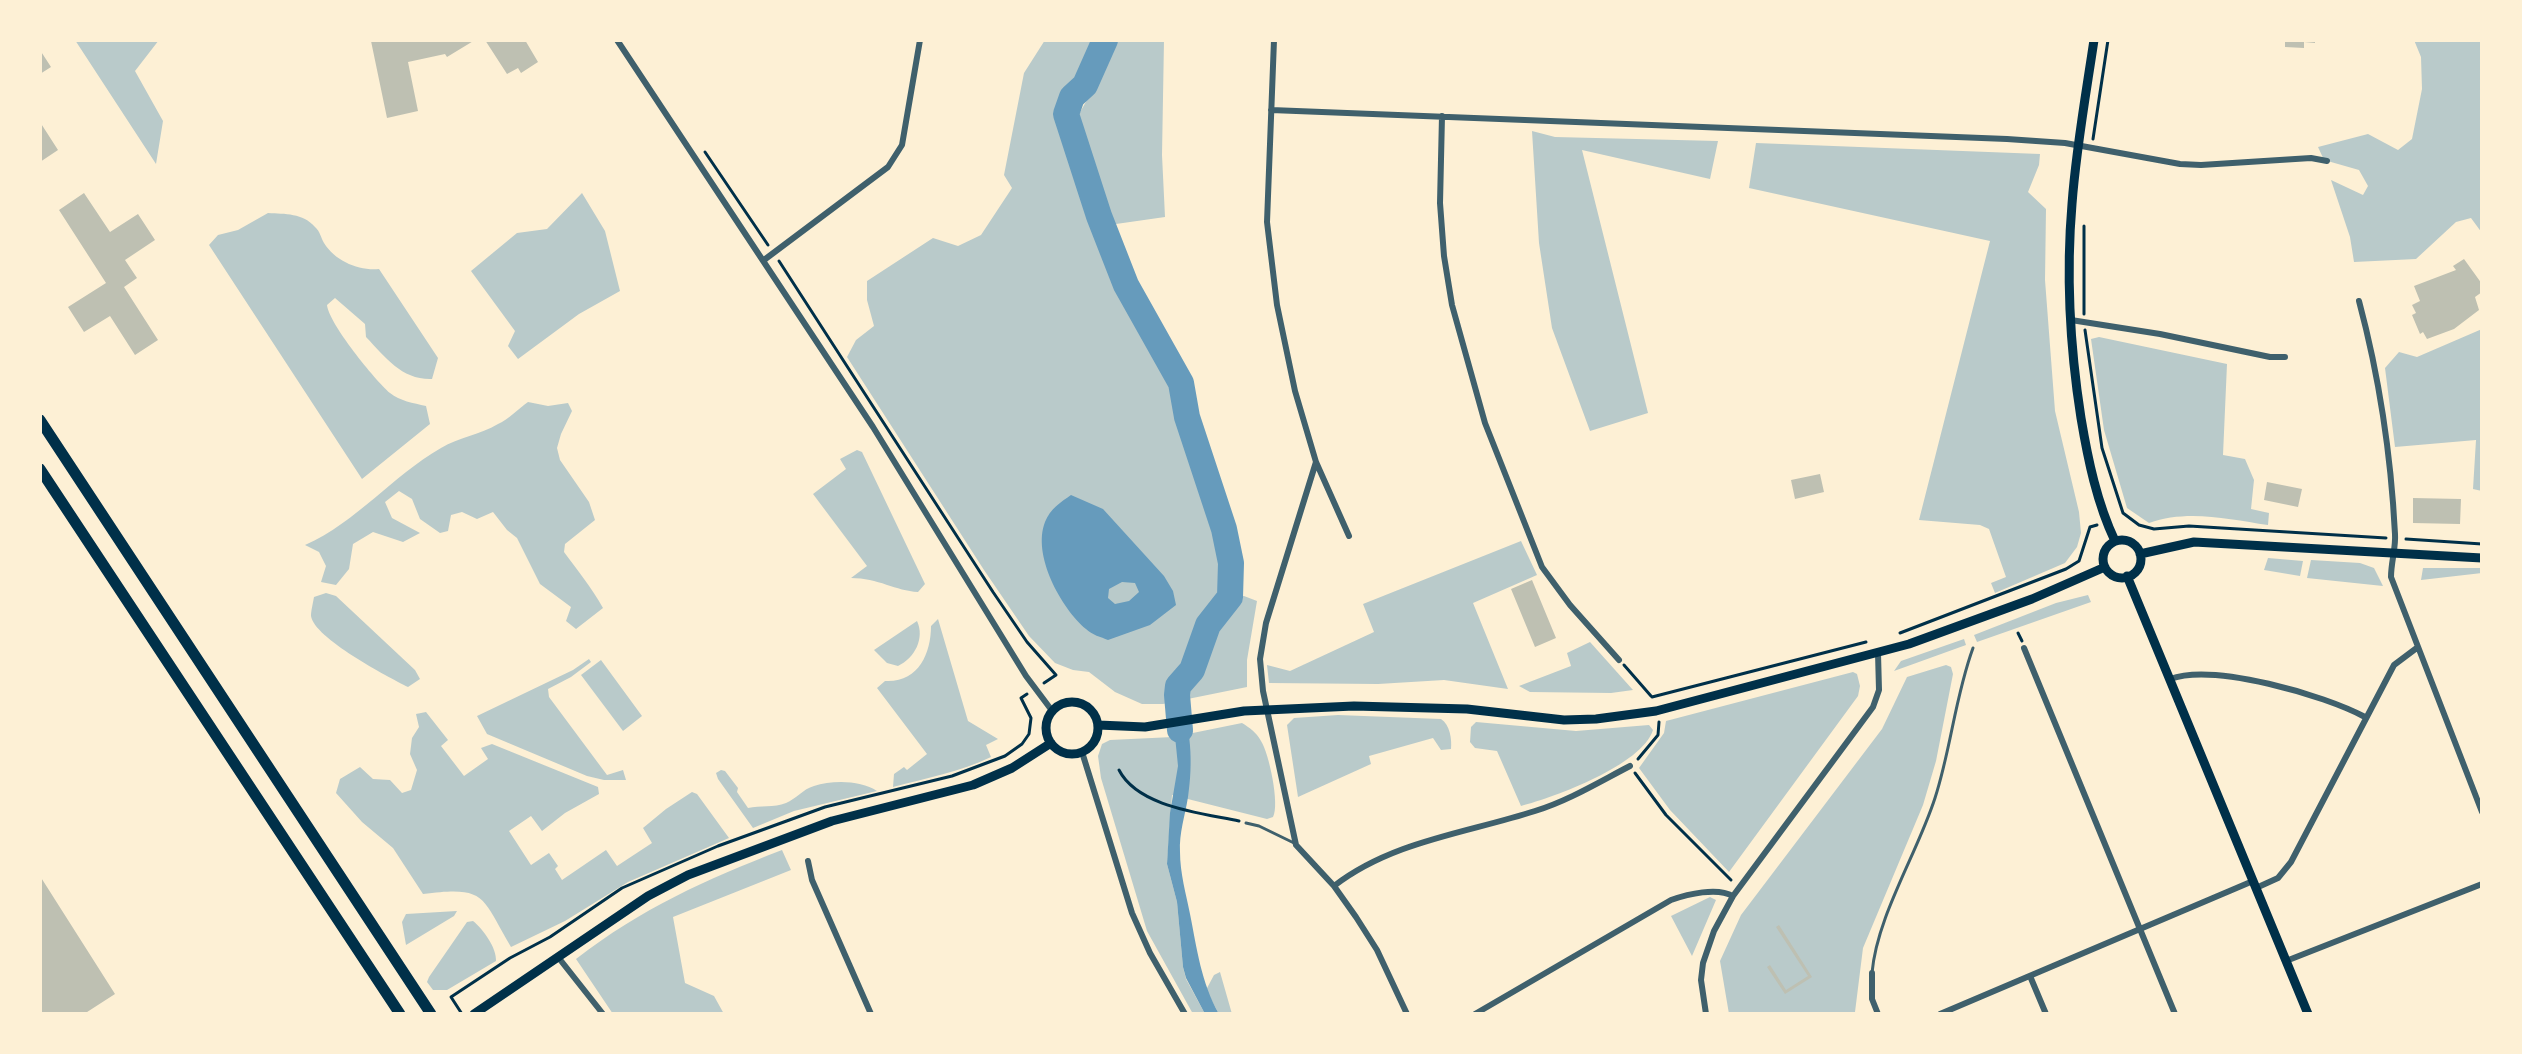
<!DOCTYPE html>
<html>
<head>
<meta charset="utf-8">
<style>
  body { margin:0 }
  #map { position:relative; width:2522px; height:1054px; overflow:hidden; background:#fdf0d5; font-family:"PT Sans Narrow",sans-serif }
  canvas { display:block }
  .frame { position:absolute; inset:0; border:42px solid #fdf0d5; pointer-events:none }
</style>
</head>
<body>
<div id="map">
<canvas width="2522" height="1054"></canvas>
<div class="frame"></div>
</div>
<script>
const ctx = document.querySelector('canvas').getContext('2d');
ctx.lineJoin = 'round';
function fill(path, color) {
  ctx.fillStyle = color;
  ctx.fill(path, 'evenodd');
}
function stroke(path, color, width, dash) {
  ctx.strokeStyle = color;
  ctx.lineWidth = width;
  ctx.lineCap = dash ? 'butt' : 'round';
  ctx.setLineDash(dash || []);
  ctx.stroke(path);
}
fill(new Path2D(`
  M75 40H159L135 71 163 121 156 164Z
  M1045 40H1094L1089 49 1086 74 1064 90 1058 105 1068 145 1111 264 1173 378 1184 424 1225 555 1221 595 1244 596 1257 601 1247 660V687L1163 704H1142L1115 692 1089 672 1073 670 1055 663 1029 636 984 570 847 357 856 340 874 326 867 300V281L933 238 958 246 981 235 1012 188 1004 175 1024 73Z
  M1115 40H1164L1162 155 1165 217 1109 225 1090 174 1075 121 1095 86Z
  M2414 40H2482V233L2471 218 2456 222 2416 259 2354 262 2350 237 2331 180 2363 195 2368 186 2359 170 2324 160 2318 147 2368 134 2398 150 2412 139 2422 89 2421 57Z
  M1532 131 1555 137 1718 141 1710 179 1582 150 1648 413 1590 431 1552 328 1539 243Z
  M1756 143 2040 154 2039 165 2028 192 2046 209 2045 280 2055 411 2079 512 2081 533 2077 547 2065 563 1995 593 1991 583 2006 577 1989 529 1980 525 1919 520 1990 241 1749 188Z
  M582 193 605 231 620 291 579 314 518 359 508 346 515 331 471 271 517 233 547 229Z
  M268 213C285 214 303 213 315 227 320 231 321 238 324 243 335 261 359 271 379 269L438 358 432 379C402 380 386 358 366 337L365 324 335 298 327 305C329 324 375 380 390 393 400 401 413 403 426 406L430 424 362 479 209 245 218 235 238 230Z
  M2482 329V491L2473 489 2476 440 2395 447 2385 368 2399 352 2417 357Z
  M2099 337 2227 364 2223 455 2245 459 2254 480 2251 509 2269 513 2268 525C2229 519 2187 509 2149 523L2127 508 2104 430 2091 339Z
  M528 402 548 406 568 403 572 411 561 434 557 448 560 460 589 502 595 520 565 544 564 552C578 571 591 587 603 608L576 629 566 621 571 607 540 584 517 538 507 530 493 512 477 519 462 512 451 515 448 531 440 533 420 519 412 499 399 491 385 502 392 518 420 533 403 542 373 532 353 544 349 569 336 585 321 582 326 566 319 552 305 545C357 522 392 476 441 448 459 437 480 435 498 424 509 419 518 409 528 402Z
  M857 450 862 452 925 584 918 592C896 591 878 578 851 578L867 566 813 494 846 469 840 459Z
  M1521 541 1537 575 1473 603 1508 689 1444 680 1378 684 1269 683 1267 665 1290 671 1374 632 1363 604Z
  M2268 558 2303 561 2300 576 2264 570Z
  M2311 560 2360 563 2374 568 2383 586 2307 578Z
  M2423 568H2482V573L2421 580Z
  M326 593 336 596 415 670 420 679 408 687C388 677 314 638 311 616 311 611 313 603 314 597Z
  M2088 595 2091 602 1977 642 1974 635 2056 603Z
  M938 619 968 721 998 739 986 745 991 757C960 772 926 778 893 787L894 774 904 767 907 770 927 754 877 688 885 681C918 683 931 654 931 626Z
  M917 621C925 638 915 658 898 666L887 663 874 650Z
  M1964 639 1966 645 1894 671 1901 661Z
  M1590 642 1633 690 1611 693 1530 692 1519 686 1571 666 1567 653Z
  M589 659 591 662 571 677 548 689 549 697 607 775 623 770 626 780H604L587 776 487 734 477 716 573 670Z
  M601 660 642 716 623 731 581 675Z
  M1946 665 1951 667 1953 674 1936 761 1923 805 1863 948 1855 1012 1729 1014 1720 961 1741 915 1882 729 1907 677Z
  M1853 672 1857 674 1860 686 1858 696 1729 872 1670 810 1639 768 1664 733 1666 721Z
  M426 712 448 740 441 746 464 776 488 759 481 748 492 744 598 787 599 794 565 813 542 831 531 816 509 831 531 865 549 853 558 866 555 869 562 880 606 850 617 866 652 843 643 828 666 809 692 792 697 794 729 838 628 882 565 921 511 947C481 896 487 886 423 894L393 848 362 822 336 793 340 779 360 767 373 779 390 780 402 793 411 790 417 770 410 754 412 738 419 727 416 714Z
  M1338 715 1441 719C1450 725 1452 739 1451 749L1441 750 1433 738 1369 756 1371 764 1298 797 1287 725 1294 718Z
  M1476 722 1576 731 1649 725 1653 730C1642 765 1555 797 1521 806L1497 751 1475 748 1470 742 1471 727Z
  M1242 723C1250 728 1256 732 1261 741 1269 753 1280 805 1273 817L1267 819 1172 795 1167 864 1177 902 1183 967 1186 979 1205 1014H1193L1147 931 1101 778 1098 756 1102 744 1110 740 1173 737Z
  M721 770 725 771 738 788 737 792 748 808C760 805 774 808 786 803 796 799 803 789 814 786 832 780 861 780 877 791L794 811 753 828 718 779 716 773Z
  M782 850 791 870 673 917 685 983 714 996 724 1014H613L576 959C642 908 705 880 782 850Z
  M1710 897 1716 900 1692 956 1671 916Z
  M457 911 454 916 406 945 402 922 406 914Z
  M473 921C483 929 497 948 496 961L447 990H433L427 982 429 977 467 922Z
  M1220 972 1232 1014H1219L1206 990 1214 975Z`), '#b9caca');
fill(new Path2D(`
  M1071 495 1103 509 1164 576 1173 591 1176 605 1150 625 1108 640C1101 637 1092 635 1086 629 1061 608 1032 555 1045 522 1050 509 1061 502 1071 495ZM1122 582 1135 583 1139 592 1129 601 1115 604 1108 598 1109 589Z
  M1177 695C1192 725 1193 764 1188 797 1185 816 1179 833 1180 852 1180 873 1186 894 1190 914 1197 949 1201 982 1219 1014H1205L1186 978 1183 967 1177 902 1167 864 1170 813 1178 766 1172 706Z`), '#669bbc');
fill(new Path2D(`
  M1184 701 1189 709 1191 731 1169 735 1168 705Z`), '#fdf0d5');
stroke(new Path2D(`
  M1105 40 1085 85 1072 97 1066 114 1099 216 1126 285 1181 383 1187 417 1224 529 1231 563 1230 597 1208 625 1192 670 1178 686 1177 695 1180 730`), '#669bbc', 26);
fill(new Path2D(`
  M475 40 447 57 445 54 408 62 418 111 387 118 371 41Z
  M485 40H525L538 62 521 73 518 68 507 74Z
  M2285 40H2315V43L2304 42V48L2285 47Z
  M40 50 51 67 40 74Z
  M40 122 58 150 40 162Z
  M84 193 110 232 138 214 155 240 125 260 137 278 124 287 158 340 135 355 110 316 84 332 68 307 106 283 59 210Z
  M2464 259 2482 284V292L2475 297 2479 310 2454 329 2427 339 2423 332 2420 334 2412 315 2416 313 2412 305 2420 301 2414 286 2456 270 2453 266Z
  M1820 474 1824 492 1795 499 1791 480Z
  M2267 482 2302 489 2298 507 2264 500Z
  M2413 498 2461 499 2460 524 2413 523Z
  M1532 580 1556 638 1535 647 1511 589Z
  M40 876 115 994 84 1014H40Z
  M1779 925 1812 977 1785 994 1767 967 1770 965 1786 990 1808 976 1776 927Z`), '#bec0b2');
stroke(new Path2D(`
  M2093 139 2108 40
  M705 152 768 245
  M2084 226V314
  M779 261 993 592 1027 642 1056 675 1044 683
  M2085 330 2102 448 2123 513 2139 525 2154 529 2189 526 2386 538
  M2406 539 2482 544
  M1900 633 2066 569 2079 561 2090 527 2097 525
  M2018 633 2022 641
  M1624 665 1651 696
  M1652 697 1866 642
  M1638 759 1658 735 1659 722
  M1119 770C1138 807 1201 813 1239 821
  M1635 773 1666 815 1731 880
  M462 1014 451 997 510 958 550 937 622 888 718 846 825 807 952 776 1005 756 1022 744 1029 734 1031 718 1021 698 1027 694`), '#003049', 3);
stroke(new Path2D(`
  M1246 823 1259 826 1294 843
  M1872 973C1877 916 1917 854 1935 798 1951 749 1955 697 1973 648`), '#3f606c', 3);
stroke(new Path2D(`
  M617 40 873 427 1026 676 1053 712
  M1274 40 1267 222 1277 305 1295 391 1316 462 1349 536
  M1271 110 2007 139 2065 143 2180 164 2201 165 2311 158 2327 161
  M1442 116 1440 203 1444 256 1452 305 1485 423 1542 567 1570 605 1619 660
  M764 260 888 167 902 145 920 40
  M2359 301C2379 376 2391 456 2395 534 2396 548 2391 562 2391 577L2482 812
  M2071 320 2160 334 2270 357H2285
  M1316 462 1266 623 1260 659 1263 691 1296 845 1334 886 1356 917 1377 950 1407 1014
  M2024 648 2175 1014
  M2170 679C2214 663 2324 695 2365 717
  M1082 752 1132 913 1150 953 1185 1014
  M808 861 812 880 871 1014
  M1334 886C1392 841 1467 833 1535 811 1568 801 1599 782 1630 766
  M2256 888 2278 878 2291 862 2394 665 2418 647
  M558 957 603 1014
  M2286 961 2482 884
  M1872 973V999L1878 1014
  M2030 976 2046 1014
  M1475 1014 1671 900C1688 894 1717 887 1733 896
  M1706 1014 1701 980 1703 963 1714 931 1733 896 1873 707 1879 690 1878 653
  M1940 1014 2253 881`), '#3f606c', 6);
stroke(new Path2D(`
  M2094 40C2086 94 2076 149 2072 204 2066 275 2070 348 2081 418 2088 460 2097 503 2115 541
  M2103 559a19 19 0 1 1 38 0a19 19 0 1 1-38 0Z
  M2140 554 2194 542 2482 558
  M2127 576 2308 1014
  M1046 728a26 26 0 1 1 52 0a26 26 0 1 1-52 0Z
  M1098 725 1145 727 1244 711 1354 706 1467 709 1564 720 1596 719 1656 711 1909 644 2032 599 2105 567
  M474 1014 648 896 688 875 832 821 973 785 1012 768 1051 743`), '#003049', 9);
stroke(new Path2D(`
  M40 420 431 1014
  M40 469 400 1014`), '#003049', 11);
</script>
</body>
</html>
